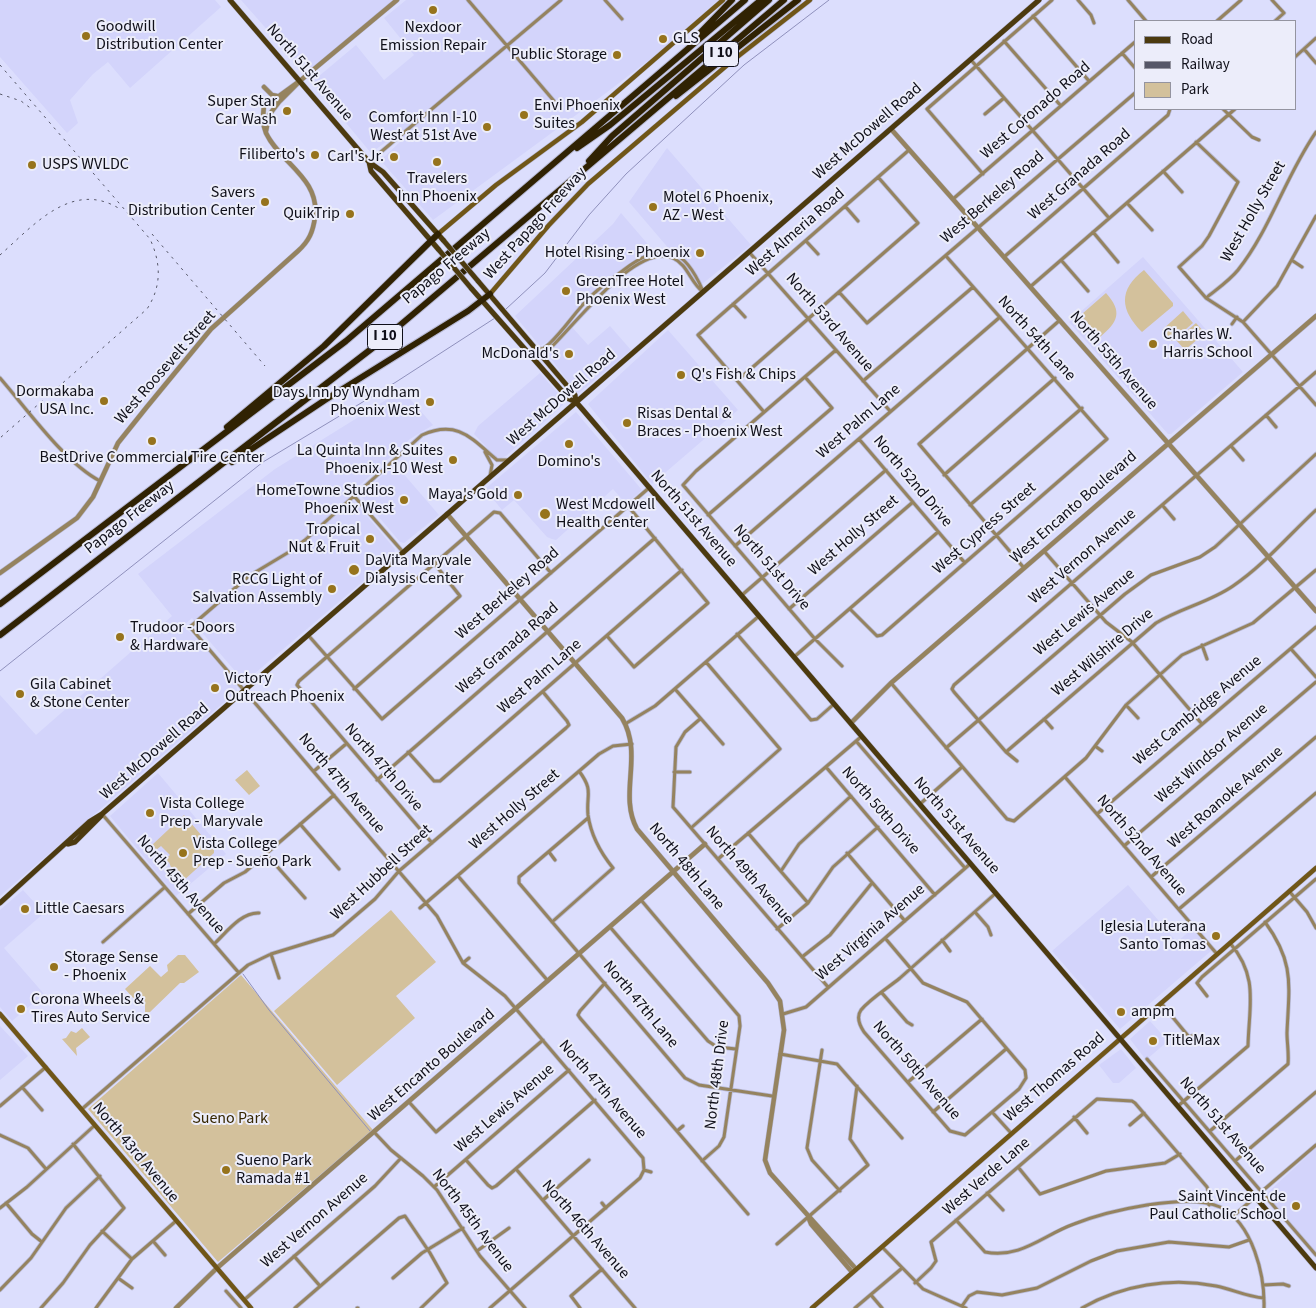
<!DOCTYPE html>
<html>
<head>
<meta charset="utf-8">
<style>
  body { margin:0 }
  #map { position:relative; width:1316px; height:1308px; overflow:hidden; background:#dcdefd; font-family:"Source Sans 3",sans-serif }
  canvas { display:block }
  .legend { position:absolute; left:1134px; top:20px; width:162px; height:90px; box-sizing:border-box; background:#ecedfa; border:1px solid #9494a0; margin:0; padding:6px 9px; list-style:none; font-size:15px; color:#0f0f19 }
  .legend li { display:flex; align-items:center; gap:10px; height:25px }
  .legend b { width:25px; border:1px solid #9494a0 }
</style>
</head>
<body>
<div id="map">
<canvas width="1316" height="1308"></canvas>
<ul class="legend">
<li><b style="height:6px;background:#4c3a0f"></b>Road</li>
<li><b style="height:6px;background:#565768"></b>Railway</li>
<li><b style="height:14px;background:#d3c19c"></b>Park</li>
</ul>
</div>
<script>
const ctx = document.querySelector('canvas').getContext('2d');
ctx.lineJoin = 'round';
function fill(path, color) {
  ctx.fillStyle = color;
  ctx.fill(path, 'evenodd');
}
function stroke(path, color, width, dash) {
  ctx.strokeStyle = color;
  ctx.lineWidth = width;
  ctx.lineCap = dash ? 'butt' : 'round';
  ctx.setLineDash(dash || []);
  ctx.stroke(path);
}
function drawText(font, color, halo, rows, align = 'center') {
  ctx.font = font + ' "Source Sans 3",sans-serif';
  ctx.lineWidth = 4;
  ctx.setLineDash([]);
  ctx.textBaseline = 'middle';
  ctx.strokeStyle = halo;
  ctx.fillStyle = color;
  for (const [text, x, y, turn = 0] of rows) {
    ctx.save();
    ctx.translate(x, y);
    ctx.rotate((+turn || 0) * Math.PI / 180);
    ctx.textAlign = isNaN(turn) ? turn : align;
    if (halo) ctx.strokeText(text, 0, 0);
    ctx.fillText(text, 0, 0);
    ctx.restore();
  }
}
fill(new Path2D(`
  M0 0H215L221 7 130 88 108 62 93 74 70 100 78 123 67 133 0 57Z
  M241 0H397L307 75Z
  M406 0H718L662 50 606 93 433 220 382 162 383 158 400 142 395 135 371 153 312 82 356 45 384 80 414 55 384 18Z
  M667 148 751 245 702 284 689 262 670 250 629 202Z
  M621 213 652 249 597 288 565 322 553 338 540 346 515 316 613 224Z
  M1143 257 1243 372 1171 434H1168L1069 322Z
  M571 326 588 345 610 326 631 350 579 393 576 392 548 355Z
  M668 330 738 410 652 484 588 404Z
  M540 373 563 399V405L506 456 501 458 496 457 474 434 478 426Z
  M402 390 433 425 410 439 349 495 395 549 394 555 247 680 242 679 199 629 192 618 183 626 194 636 236 684 237 691 0 896V695L36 735 172 616 138 574 275 469Z
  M576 412 642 490 626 504 613 489 556 540 552 539 547 537 514 500 502 510 485 489Z
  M395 464 439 515 404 543 400 542 362 497 363 493Z
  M158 773 226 854 176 896 110 816Z
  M1128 885 1177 942 1192 929 1211 951 1120 1029 1052 951Z
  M23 890 44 913 4 948 44 994 12 1021 0 1007V910Z
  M1150 1021 1168 1041 1146 1060 1130 1039Z
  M0 1026 28 1056 0 1080Z
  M1121 1049 1136 1068 1119 1083H1113L1099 1065Z
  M1316 1148V1252L1266 1194Z`), '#d3d4fb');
fill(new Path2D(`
  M1144 270 1173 303V306L1142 332C1120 310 1118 290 1144 270Z
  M1106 293C1123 312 1118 322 1100 337L1082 317V314Z
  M1183 311 1193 323 1172 341 1162 330Z
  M1196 323 1205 333 1185 350 1176 340Z
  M247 770 260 786 249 795 235 780Z
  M184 815 214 850V853L183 881C177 877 170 867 169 862L167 863 164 860 170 855 161 846 156 850 152 845Z
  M391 910 436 962 396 996 415 1018 337 1085 274 1011Z
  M178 955H185L199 972 184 983H180L150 1012 145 1013V1002L136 1001 125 989 150 966 161 977 168 971 167 965Z
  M241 975 373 1130 218 1262 88 1109Z
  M82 1028 90 1037 76 1048 77 1056 62 1039 66 1038 71 1031 76 1033Z`), '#d3c19c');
stroke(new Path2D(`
  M506 309 545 273 589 215 626 174 744 65 829 0
  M0 671 263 462 396 382 495 318
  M243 974 269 1010 370 1131`), '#8f90bc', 1);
const minor = new Path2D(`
  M468 0 554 101
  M605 0 622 19
  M1078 0 1091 15 1094 23
  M1128 0 1146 21
  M1272 0 1284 13 1275 21
  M1033 16 1089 81
  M1217 21 1241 0
  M1004 41 1061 106
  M1304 49 1316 63
  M1122 53 1135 68
  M1295 57 1316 38
  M971 60 1109 218
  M1223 109 1252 137 1259 140
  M985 114 1004 98
  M1196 142 1238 182 1209 236 1202 246 1179 267 1206 298 1243 322 1316 405
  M369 162 561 0
  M1163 171 1182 192
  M983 174 927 109 1052 0
  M953 199 1135 42
  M1127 203 1152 230
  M845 206 858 221
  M1093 232 1118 262
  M806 241 818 254
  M749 252 890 411
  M1004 257 1168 115 1170 109
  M1061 260 1088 291
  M1293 261 1302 267
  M1030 287 1235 109
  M839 292 867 323 1135 93
  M1206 298C1217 289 1229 281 1238 270 1270 230 1286 175 1316 132
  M733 304 745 317
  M1243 322 1277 286 1316 216
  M1232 324 1237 317
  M535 348 543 349 549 344C564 330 575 312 589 298 600 287 613 278 625 269 664 240 684 247 703 291
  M836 350 696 471 683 485 815 639 842 666
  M542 356C569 334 634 241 673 258 688 265 690 282 703 292
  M0 378C27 409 65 463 100 481
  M738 380 918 223 878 177
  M863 381 973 287
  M764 412 698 335 909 150
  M1266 415 1276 427
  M859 439 965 563
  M1231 446 1243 460
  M485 452 492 465 490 476
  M944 475 1055 378
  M354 496 403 552
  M970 505 1082 408
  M1163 506 1174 519
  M708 515 832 408 805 377
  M735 546 1000 317
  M1044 551 1106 622 1132 642 1202 724
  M1024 568 919 444 1060 320
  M742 595 886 470
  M789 609 913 502
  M850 609 877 636 882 635 1107 439 946 256
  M737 634 811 720 817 719 834 704
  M308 635 382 719 650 487
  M607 636 634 667 708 603 628 506
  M1202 645 1207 659
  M1291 649 1316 677
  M794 657 938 532
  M891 683 1007 819 1014 821 1086 758 1126 705 1182 655 1253 623 1316 570
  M354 689 460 596 434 563
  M675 689 723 744
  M1126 705 1138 718
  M700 719 685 732 676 747 673 807 828 987
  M1044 719 1052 728
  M625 724 655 706 759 616
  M856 741 965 868
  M1095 746 1102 751
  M946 748 1125 594 1151 575 1200 557 1215 547 1316 454
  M408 752 434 781H440L682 570
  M1006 752 1156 623C1181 608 1210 602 1233 586 1264 565 1289 535 1316 510
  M1017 761 1006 752 954 692 952 689 954 685 1316 372
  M826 767 935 895
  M314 771 346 744
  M674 772H690
  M1065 777 1217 954
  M377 780 655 538
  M920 804 962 767
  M102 814 239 973
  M1097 814 1316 627
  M588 818 519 877V883L685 1078 699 1085 772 1096
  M300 824 339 869
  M691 828 780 749 706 662
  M748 833 808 903
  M432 843 297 685 299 681 494 512 500 513 551 573
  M1124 846 1316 682
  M549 852 555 860
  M847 853 905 921
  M266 854 305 898
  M718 859 862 736
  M781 871 799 844 851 796
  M458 876 548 981
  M1151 877 1316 737
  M1289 891 1307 912 1316 928
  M641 900 739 1016 740 1026 724 1137 719 1146 702 1161
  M420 908 599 754 613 746 632 744
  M1179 909 1316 793
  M975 912 988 927 991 935
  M188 914 224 883 245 872 334 795
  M552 922 613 868C600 852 591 836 588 815 586 794 594 791 579 771
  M610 927 708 1041 717 1047 736 1049
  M777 929 808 903 833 867 878 827
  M885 938 923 983 967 1002 1025 1070 1026 1078 1019 1089 965 1135 950 1131 864 1032C860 1026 856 1017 861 1010 871 998 888 988 900 978 932 950 964 921 996 893
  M942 940 950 951
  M103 942 165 887
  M214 944C226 933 241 912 259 913
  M271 954 279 978
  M802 957 830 935 872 883
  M463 963 469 958
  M605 983 580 1011 578 1015 580 1018 748 1214
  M882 993 907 1022 912 1025
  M1207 996 1197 983 1202 977 1316 879
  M1161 1003 1189 1037
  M783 1014 806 1007 970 864
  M1187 1041 1189 1037 1195 1035
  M822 1050 807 1148 812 1160 840 1191
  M780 1054 837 1064 902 1138
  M1147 1059 1316 1255
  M908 1082 982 1019
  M22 1087 42 1110
  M409 1102 436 1132 543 1040
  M0 1106 46 1067
  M1178 1106 1248 1046C1249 1005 1259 977 1230 943
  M82 1109 248 965 271 954 333 935 375 899 399 871 566 728 569 725 567 721 543 692
  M933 1112 1006 1049
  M992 1112 1011 1133
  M1074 1117 1087 1133
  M1130 1125 1144 1113
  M677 1131 683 1126
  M1210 1131 1288 1064C1289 1053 1287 1043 1287 1033 1289 985 1295 963 1265 922
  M374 1132 391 1150 423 1176 437 1190 480 1256 525 1308
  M0 1135 28 1148 46 1169
  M466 1160 488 1185 492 1188 496 1186 595 1100
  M1235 1161 1316 1092
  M1018 1167 1040 1194 1106 1171 1165 1163 1180 1154
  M516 1169 635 1308
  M644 1170 651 1172
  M434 1187 569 1070
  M987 1193 1003 1210
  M543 1200 589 1160
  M6 1203 32 1234 42 1242
  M602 1203 606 1208
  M0 1208 27 1187 95 1125
  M1232 1217 1316 1145
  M956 1220 985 1252C1021 1259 1043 1235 1074 1224 1107 1211 1187 1192 1220 1207 1253 1223 1265 1276 1264 1308
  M102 1231 132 1259
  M153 1241 165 1255
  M777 1244 868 1165 850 1139 857 1086
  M882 1247 923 1289 966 1308
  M477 1251 509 1228
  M294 1256 320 1286
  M118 1278 132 1288
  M393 1278 422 1253 463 1228
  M915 1283 931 1268 936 1261 931 1242 1097 1099 1132 1101 1135 1103 1207 1187 1210 1197 1209 1205
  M1263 1285 1283 1284 1289 1286
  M0 1290 31 1258 66 1208 100 1176
  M226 1291 241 1308
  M871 1295 882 1308
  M244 1300 375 1186 401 1158
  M962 1306 969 1296 977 1292 1002 1295 1037 1288 1091 1261 1117 1251 1169 1242 1229 1247 1249 1240
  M41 1308 63 1283 90 1245 124 1208 73 1144
  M96 1308 132 1259 176 1221
  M295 1308 399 1218 405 1216 430 1253 447 1283 421 1308
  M357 1308H358
  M490 1308 640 1178 644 1170 643 1158 505 996 463 963 437 916 190 627 249 576 289 552 305 540 422 435C458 419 472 439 497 460H509
  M580 1308 571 1296 602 1269
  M855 1308 901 1269
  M1082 1308C1122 1285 1170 1277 1216 1286 1232 1289 1247 1297 1264 1298`);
const tertiary = new Path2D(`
  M264 87 272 95 277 96
  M265 102 279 96 301 80 397 0
  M891 129 1316 611
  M266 131 269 115 279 102
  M447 514 622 718C644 755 618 794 637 829L768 983 780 1001 784 1030 765 1160 770 1173 856 1269
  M0 573 77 518 93 497 118 443 146 408 211 329 298 251C309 241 313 232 315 217 320 178 280 163 266 133 262 124 263 115 264 106L280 101 301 80
  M851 723 891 683 1316 316
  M809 1219 811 1224 852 1272
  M176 1308 217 1268 705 844`);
const secondary = new Path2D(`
  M438 234 496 185 582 122 723 0
  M490 294 549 225 588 184 732 61 810 0
  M0 1014 251 1308
  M812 1308 1316 868`);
const primary = new Path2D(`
  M230 0 369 162 383 172 444 241
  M369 162 371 171 439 250
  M478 281 575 395 576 402
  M471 288 569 399 576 402 583 410 1316 1268
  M68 844 75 842 101 816
  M0 903 89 822 102 814 1039 0`);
const motorway = new Path2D(`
  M696 37 732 0
  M676 96 798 0
  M577 148 610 125 761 0
  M589 161 612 136 769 0
  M227 427 324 346 438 234
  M232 462 325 400 468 311 490 294
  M0 604 346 341 745 0
  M0 635 379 343 784 0`);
stroke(minor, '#b7b9d4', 4.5);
stroke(tertiary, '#b7b9d4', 5.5);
stroke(secondary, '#b7b9d4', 5.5);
stroke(primary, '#b7b9d4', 6);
stroke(motorway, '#b7b9d4', 8);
stroke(minor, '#95835f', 3);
stroke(tertiary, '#95835f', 4.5);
stroke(secondary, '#705618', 4.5);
stroke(primary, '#4c3a0f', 5);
stroke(motorway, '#302203', 6);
stroke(new Path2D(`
  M0 65 150 239C161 263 162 286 147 309L0 438
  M0 94 21 101 33 110
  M152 234 265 366
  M0 255C33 226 72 179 120 209`), '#565768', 1, [2.5, 5]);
const primaryBridge = new Path2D(`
  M444 241 478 281
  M439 250 471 288`);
stroke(primaryBridge, '#b7b9d4', 6, []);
stroke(primaryBridge, '#4c3a0f', 5);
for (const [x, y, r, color] of [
  [433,10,5,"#96731c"],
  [86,36,5,"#96731c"],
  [663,39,5,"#96731c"],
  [617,55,5,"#96731c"],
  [287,111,5,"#96731c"],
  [524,115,5,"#96731c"],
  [487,127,5,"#96731c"],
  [315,155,5,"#96731c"],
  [394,157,5,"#96731c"],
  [437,162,5,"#96731c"],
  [32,165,5,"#96731c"],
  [265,202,5,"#96731c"],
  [653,207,5,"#96731c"],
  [350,214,5,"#96731c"],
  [700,253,5,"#96731c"],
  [566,291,5,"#96731c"],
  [1153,344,5,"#96731c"],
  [569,354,5,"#96731c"],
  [681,375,5,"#96731c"],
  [104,401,5,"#96731c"],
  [430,402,5,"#96731c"],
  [627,423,5,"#96731c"],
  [152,441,5,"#96731c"],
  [569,444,5,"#96731c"],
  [453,460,5,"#96731c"],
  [518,495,5,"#96731c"],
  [404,500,5,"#96731c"],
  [545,514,6,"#96731c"],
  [370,539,5,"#96731c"],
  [354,570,6,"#96731c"],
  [332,589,5,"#96731c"],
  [120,637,5,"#96731c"],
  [215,688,5,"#96731c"],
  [20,694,5,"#96731c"],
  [150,813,5,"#96731c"],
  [183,853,5,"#96731c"],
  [25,909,5,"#96731c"],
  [1216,936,5,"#96731c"],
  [54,967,5,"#96731c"],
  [21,1009,5,"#96731c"],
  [1121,1012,5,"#96731c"],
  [1153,1041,5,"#96731c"],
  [226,1170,5,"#96731c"],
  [1296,1206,5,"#96731c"]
]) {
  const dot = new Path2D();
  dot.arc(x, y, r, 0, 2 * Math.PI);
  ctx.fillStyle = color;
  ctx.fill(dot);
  stroke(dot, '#ecedfa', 2);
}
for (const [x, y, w] of [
  [721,54,35],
  [385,337,35]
]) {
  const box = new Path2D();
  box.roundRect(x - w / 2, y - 12.5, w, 25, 4);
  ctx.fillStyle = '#ecedfa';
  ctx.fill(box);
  stroke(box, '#0f0f19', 1);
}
drawText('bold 15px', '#0f0f19', null, [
  ["I 10",721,54],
  ["I 10",385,337]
]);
drawText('16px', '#0f0f19', '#ecedfa', [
  ["Goodwill",96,27],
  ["Distribution Center",96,45],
  ["Nexdoor",433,28,"center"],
  ["Emission Repair",433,46,"center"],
  ["GLS",673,39],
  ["Public Storage",607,55,"right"],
  ["Super Star",277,102,"right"],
  ["Car Wash",277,120,"right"],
  ["Envi Phoenix",534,106],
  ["Suites",534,124],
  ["Comfort Inn I-10",477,118,"right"],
  ["West at 51st Ave",477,136,"right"],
  ["Filiberto's",305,155,"right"],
  ["Carl's Jr.",384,157,"right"],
  ["USPS WVLDC",42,165],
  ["Travelers",437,179,"center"],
  ["Inn Phoenix",437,197,"center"],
  ["Savers",255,193,"right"],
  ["Distribution Center",255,211,"right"],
  ["Motel 6 Phoenix,",663,198],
  ["AZ - West",663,216],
  ["QuikTrip",340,214,"right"],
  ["Hotel Rising - Phoenix",690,253,"right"],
  ["GreenTree Hotel",576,282],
  ["Phoenix West",576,300],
  ["Charles W.",1163,335],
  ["Harris School",1163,353],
  ["McDonald's",559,354,"right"],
  ["Q's Fish & Chips",691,375],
  ["Dormakaba",94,392,"right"],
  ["USA Inc.",94,410,"right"],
  ["Days Inn by Wyndham",420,393,"right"],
  ["Phoenix West",420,411,"right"],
  ["Risas Dental &",637,414],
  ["Braces - Phoenix West",637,432],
  ["La Quinta Inn & Suites",443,451,"right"],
  ["Phoenix I-10 West",443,469,"right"],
  ["BestDrive Commercial Tire Center",152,458,"center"],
  ["Domino's",569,462,"center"],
  ["HomeTowne Studios",394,491,"right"],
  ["Phoenix West",394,509,"right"],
  ["Maya's Gold",508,495,"right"],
  ["West Mcdowell",556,505],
  ["Health Center",556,523],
  ["Tropical",360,530,"right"],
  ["Nut & Fruit",360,548,"right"],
  ["DaVita Maryvale",365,561],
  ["Dialysis Center",365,579],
  ["RCCG Light of",322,580,"right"],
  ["Salvation Assembly",322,598,"right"],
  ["Trudoor - Doors",130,628],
  ["& Hardware",130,646],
  ["Victory",225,679],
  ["Outreach Phoenix",225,697],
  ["Gila Cabinet",30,685],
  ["& Stone Center",30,703],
  ["Vista College",160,804],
  ["Prep - Maryvale",160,822],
  ["Vista College",193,844],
  ["Prep - Sueño Park",193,862],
  ["Little Caesars",35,909],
  ["Iglesia Luterana",1206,927,"right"],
  ["Santo Tomas",1206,945,"right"],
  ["Storage Sense",64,958],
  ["- Phoenix",64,976],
  ["Corona Wheels &",31,1000],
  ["Tires Auto Service",31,1018],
  ["ampm",1131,1012],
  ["TitleMax",1163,1041],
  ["Sueno Park",236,1161],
  ["Ramada #1",236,1179],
  ["Saint Vincent de",1286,1197,"right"],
  ["Paul Catholic School",1286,1215,"right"]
], 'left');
drawText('16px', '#0f0f19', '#ecedfa', [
  ["North 51st Avenue",309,73,49],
  ["West Coronado Road",1036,111,-41],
  ["West McDowell Road",868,132,-41],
  ["West Granada Road",1080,175,-41],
  ["West Berkeley Road",993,198,-41],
  ["West Holly Street",1254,212,-60],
  ["West Papago Freeway",536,224,-48],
  ["West Almeria Road",796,233,-41],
  ["Papago Freeway",447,267,-40],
  ["North 53rd Avenue",829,323,49],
  ["North 54th Lane",1036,339,48],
  ["North 55th Avenue",1113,361,49],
  ["West Roosevelt Street",166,368,-49],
  ["West McDowell Road",562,398,-41],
  ["West Palm Lane",859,422,-41],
  ["North 52nd Drive",912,482,50],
  ["West Encanto Boulevard",1074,508,-41],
  ["Papago Freeway",130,518,-38],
  ["North 51st Avenue",693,519,49],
  ["West Cypress Street",985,529,-41],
  ["West Holly Street",854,536,-41],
  ["West Vernon Avenue",1083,557,-41],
  ["North 51st Drive",771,568,49],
  ["West Berkeley Road",508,594,-41],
  ["West Lewis Avenue",1085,613,-40],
  ["West Granada Road",508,649,-41],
  ["West Wilshire Drive",1103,653,-40],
  ["West Palm Lane",540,677,-41],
  ["West Cambridge Avenue",1198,711,-40],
  ["West McDowell Road",155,752,-41],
  ["West Windsor Avenue",1212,754,-41],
  ["North 47th Drive",383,768,49],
  ["North 47th Avenue",341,784,50],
  ["West Roanoke Avenue",1226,798,-41],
  ["West Holly Street",515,810,-41],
  ["North 50th Drive",880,811,49],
  ["North 51st Avenue",956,826,49],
  ["North 52nd Avenue",1141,846,49],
  ["North 48th Lane",686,867,50],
  ["West Hubbell Street",382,873,-43],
  ["North 49th Avenue",749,876,49],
  ["North 45th Avenue",180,885,49],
  ["West Virginia Avenue",871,933,-41],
  ["North 47th Lane",640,1005,50],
  ["West Encanto Boulevard",432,1066,-41],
  ["North 50th Avenue",916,1071,49],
  ["North 48th Drive",718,1075,-83],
  ["West Thomas Road",1055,1078,-41],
  ["North 47th Avenue",602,1090,49],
  ["West Lewis Avenue",505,1109,-41],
  ["North 51st Avenue",1222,1126,49],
  ["North 43rd Avenue",135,1153,50],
  ["West Verde Lane",987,1177,-41],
  ["West Vernon Avenue",315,1221,-41],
  ["North 45th Avenue",472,1221,53],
  ["North 46th Avenue",585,1230,49]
]);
drawText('16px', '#362701', '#ecedfa', [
  ["Sueno Park",230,1119]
]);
</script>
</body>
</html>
